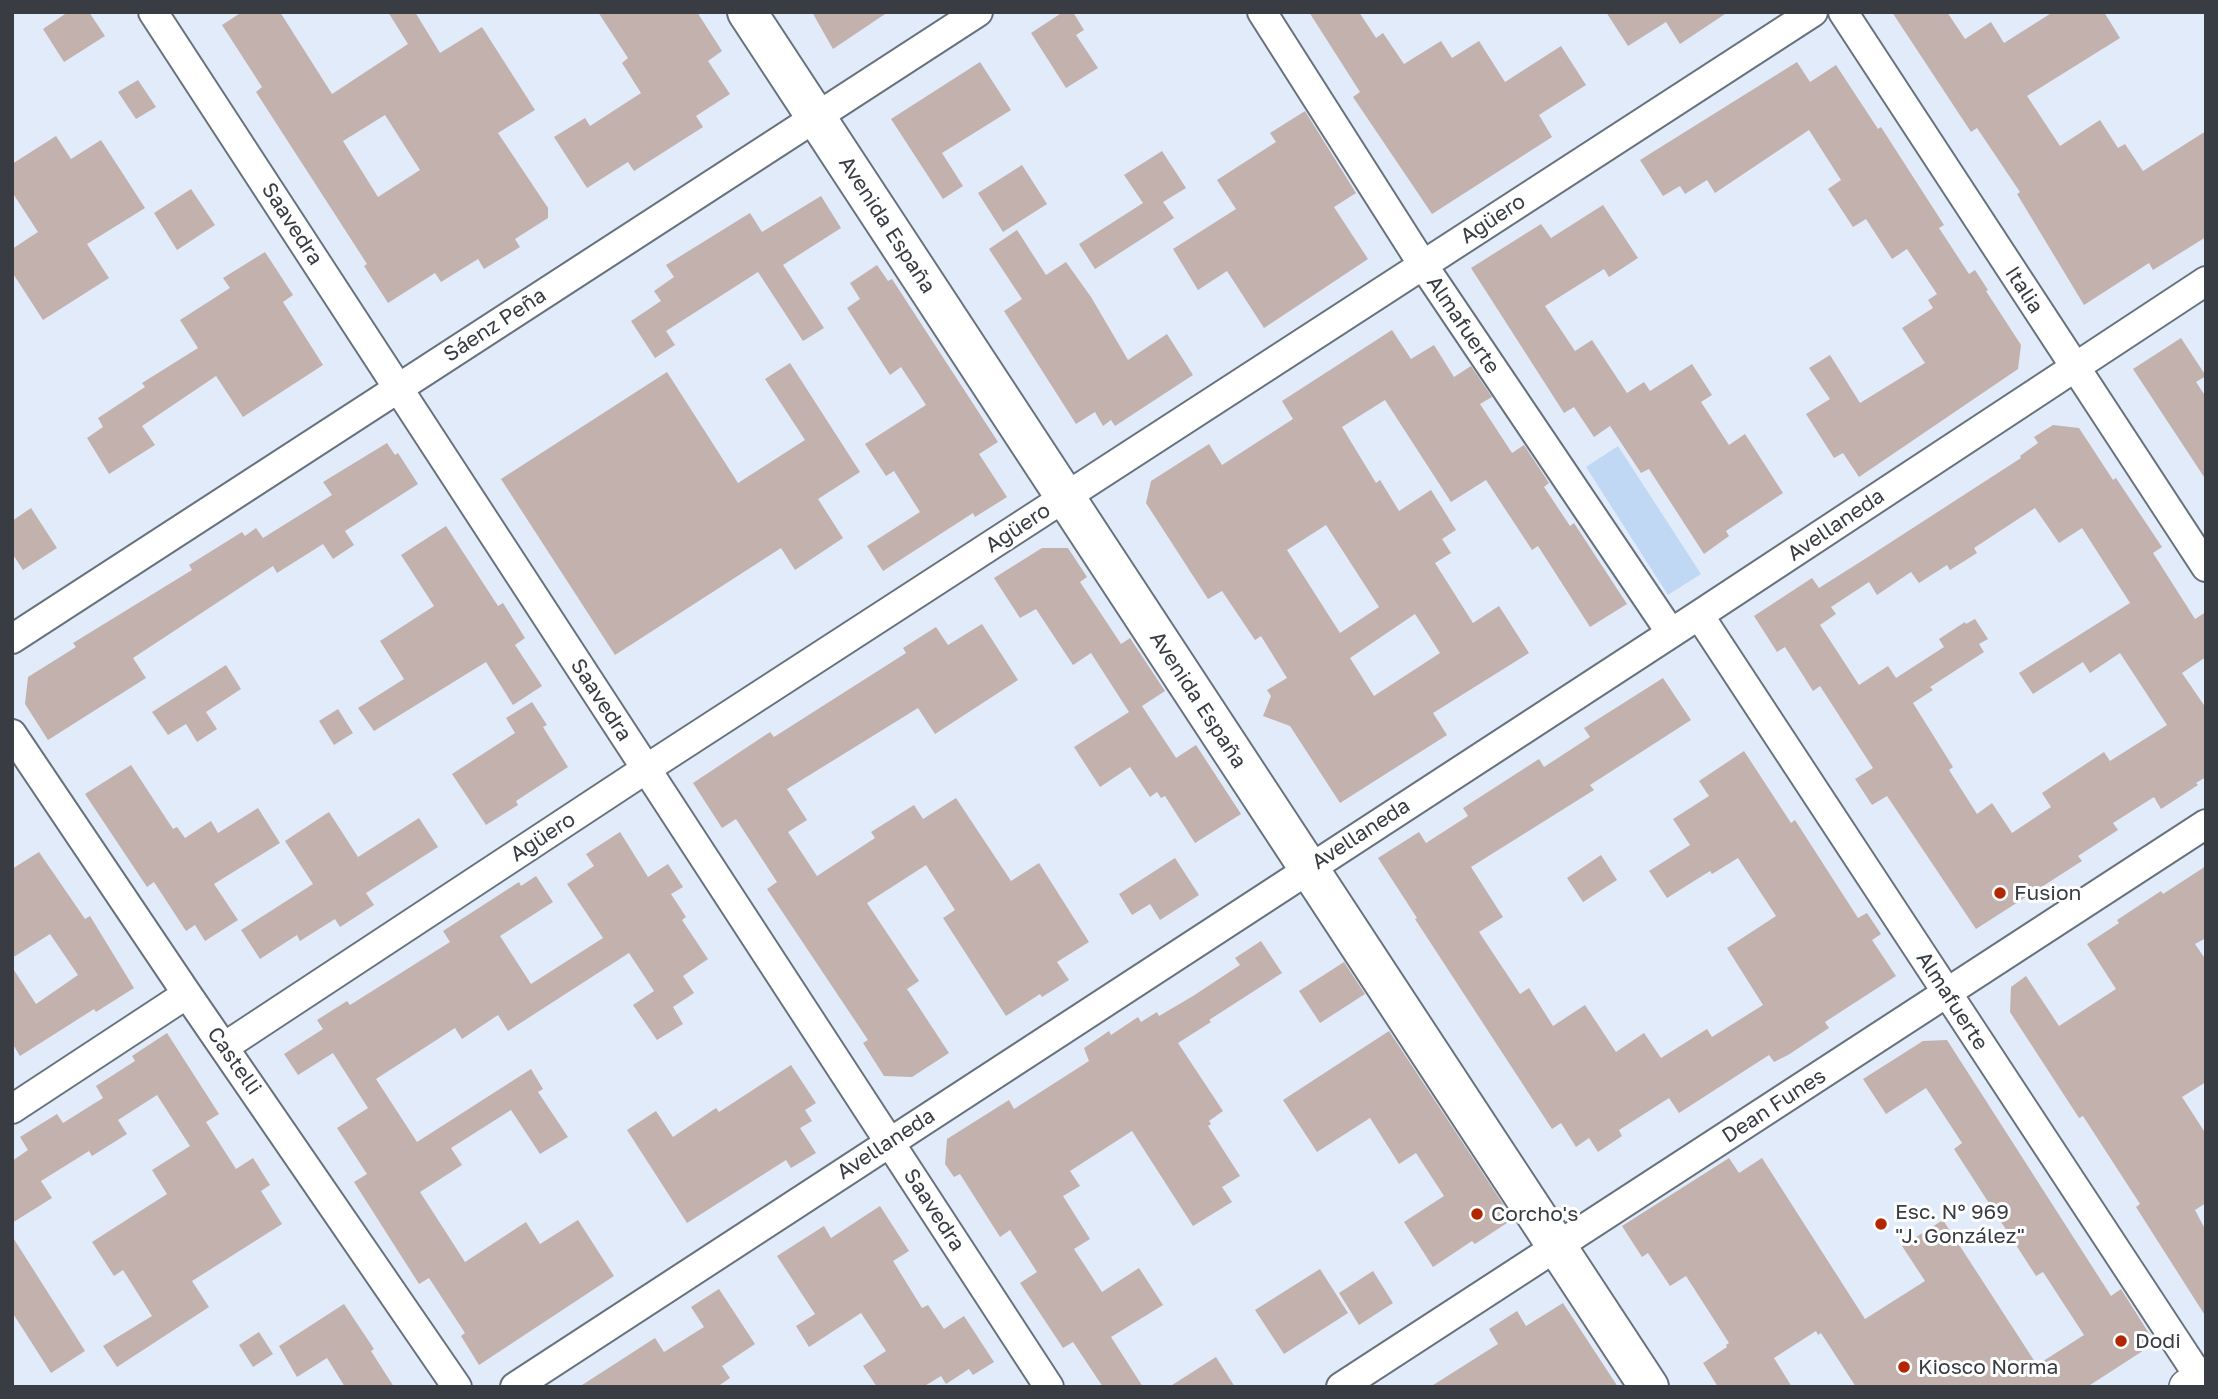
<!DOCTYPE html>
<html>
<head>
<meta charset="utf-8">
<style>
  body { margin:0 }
  #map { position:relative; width:2218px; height:1399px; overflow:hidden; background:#e1ebf9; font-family:"Golos Text",sans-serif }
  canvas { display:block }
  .frame { position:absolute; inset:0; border:14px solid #393d43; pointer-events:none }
</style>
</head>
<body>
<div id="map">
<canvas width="2218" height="1399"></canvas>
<div class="frame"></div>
</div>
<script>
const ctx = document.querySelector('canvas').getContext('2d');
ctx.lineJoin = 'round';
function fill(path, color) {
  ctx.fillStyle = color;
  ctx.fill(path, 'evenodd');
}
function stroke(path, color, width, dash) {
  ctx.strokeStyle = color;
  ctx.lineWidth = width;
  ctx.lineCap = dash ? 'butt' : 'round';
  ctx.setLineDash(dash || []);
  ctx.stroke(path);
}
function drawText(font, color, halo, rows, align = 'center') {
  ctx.font = font + ' "Golos Text",sans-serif';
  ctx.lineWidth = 6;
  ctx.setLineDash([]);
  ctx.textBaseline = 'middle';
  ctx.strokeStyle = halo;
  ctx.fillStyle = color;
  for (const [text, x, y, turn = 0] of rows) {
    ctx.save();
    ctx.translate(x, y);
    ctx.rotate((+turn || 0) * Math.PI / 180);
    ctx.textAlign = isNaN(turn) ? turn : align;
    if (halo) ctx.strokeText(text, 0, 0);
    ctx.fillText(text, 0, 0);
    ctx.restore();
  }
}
fill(new Path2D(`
  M1618 446 1701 574 1668 595 1586 467Z`), '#c1d8f5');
fill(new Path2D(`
  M68 12H89L105 36 64 62 43 29Z
  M242 12H280L332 94 408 44 388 12H415L440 53 482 27 535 110 498 133 548 208V218L515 239 520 247 484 269 478 259 441 282 435 273 388 303 364 266 367 264 256 92 262 87 222 25ZM385 115 420 170 378 197 343 141Z
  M598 12H697L722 51 708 61 730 94 696 116 703 127 634 171 628 162 587 188 554 137 585 118 590 126 641 93 622 63 628 58Z
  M812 12H888L833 49Z
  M1063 12H1073L1084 30 1076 35 1098 68 1066 88 1031 33Z
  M1309 12H1359L1376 38 1383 33 1404 64 1441 41 1452 58 1479 41 1505 82 1561 46 1586 85 1539 115 1552 137 1432 214 1353 97 1360 92Z
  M1606 12H1728L1680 44 1666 22 1628 46Z
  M1892 12H1947L1965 39 1991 22 2004 43 2053 12H2104L2120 38 2027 96 2060 146 2100 120 2118 148 2125 144 2143 171 2206 131V237L2153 270 2149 263 2084 305 2017 194 2020 192 1977 128 1971 132Z
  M980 62 1011 110 942 153 963 186 943 199 891 119Z
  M1797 62 1810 82 1836 65 1878 129 1881 127 1944 225 1939 228 1969 274 1975 270 1988 290 1986 291 2021 345 2018 369 1859 477 1843 453 1834 458 1806 414 1830 399 1809 368 1830 355 1860 403 1925 363 1902 328 1933 308 1928 300 1937 294 1907 249 1892 259 1866 219 1853 227 1828 189 1841 180 1809 130 1715 193 1707 180 1685 194 1680 186 1663 196 1640 160Z
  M138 80 156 107 136 119 118 92Z
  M1305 111 1356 193 1334 207 1368 259 1264 328 1227 271 1198 290 1173 249 1236 209 1217 180 1276 142 1270 133Z
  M56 136 71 159 101 140 145 208 87 244 109 278 43 320 12 272V249L38 232 12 192V164Z
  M1162 151 1186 188 1163 202 1174 218 1095 269 1079 244 1143 203 1124 175Z
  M1022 165 1047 204 1003 232 978 193Z
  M191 189 215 225 177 250 154 213Z
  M821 196 841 228 783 265 824 328 803 341 758 272 666 331 675 345 655 358 631 321 661 301 654 291 674 277 666 265 750 213 762 232Z
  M1603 205 1638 258 1609 277 1604 269 1545 306 1575 351 1592 340 1627 393 1644 382 1650 391 1692 364 1712 395 1701 402 1729 445 1745 434 1783 493 1726 531 1729 536 1704 554 1649 469 1641 473 1610 426 1594 437 1574 407 1564 413 1471 268 1541 224 1551 238Z
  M1017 230 1046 275 1066 262 1091 297 1128 360 1167 334 1193 375 1115 426 1111 420 1103 426 1095 412 1076 424 1004 311 1022 299 989 249Z
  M265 252 293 295 283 302 323 365 243 417 216 376 142 426 155 445 109 474 87 438 103 427 98 418 145 387 142 383 198 348 180 320 230 288 223 278Z
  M877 265 888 281 892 279 998 442 979 454 1007 497 975 517 973 513 883 571 867 546 920 512 894 471 886 476 865 444 926 405 901 367 890 375 847 308 860 299 850 283Z
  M1392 330 1411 359 1434 345 1454 377 1471 366 1492 397 1480 404 1512 453 1524 445 1549 483 1544 487 1570 526 1574 523 1627 604 1590 627 1538 546 1532 550 1486 480 1451 502 1385 400 1342 427 1376 483 1380 480 1399 511 1431 490 1456 530 1442 539 1451 553 1435 563 1473 623 1499 606 1529 653 1433 713 1447 735 1340 803 1290 726 1263 716 1271 696 1267 690 1287 678 1261 636 1255 640 1222 591 1208 599 1146 503 1151 481 1209 444 1222 465 1293 419 1282 401ZM1326 525 1379 607 1340 633 1287 550ZM1415 614 1440 653 1374 696 1350 658Z
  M2181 338 2206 376 2196 382 2206 397V480L2133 369Z
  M790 363 860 472 818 499 843 538 795 570 781 548 615 655 501 479 667 372 738 483 805 440 765 379Z
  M2053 425 2079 428 2113 480 2116 478 2162 547 2153 553 2195 619 2206 612V657L2182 673 2206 708V777L2196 783 2198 785 2161 809 2154 797 2113 823 2118 830 2078 856 2082 861 1976 929 1887 796 1872 805 1855 779 1873 768 1820 686 1813 691 1785 647 1777 652 1754 616 1812 578 1819 588 1868 557 2021 458 2020 456 2038 443 2034 437ZM2035 508 2059 543 2082 528 2130 603 2019 673 2033 694 2083 662 2090 673 2120 653 2167 725 2110 761 2104 752 2042 793 2051 807 2012 833 1992 803 1977 814 1949 770 1953 767 1913 703 1933 690 1930 687 1984 652 1979 644 1988 639 1975 619 1966 624 1965 622 1939 639 1944 647 1896 678 1888 666 1859 685 1820 625 1836 614 1831 607 1869 582 1877 595 1911 572 1919 583 1947 565 1950 570 1977 553 1974 548Z
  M387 443 395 455 398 453 418 484 345 531 354 545 333 559 323 544 277 573 273 566 133 658 146 678 48 740 25 704 28 677 76 647 73 643 192 570 189 565 242 532 245 536 256 528 263 538 332 495 323 482Z
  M31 508 57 548 23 570 12 553V521Z
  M446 526 498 606 503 603 525 638 515 645 542 686 513 705 486 662 374 731 358 708 404 679 380 641 434 606 401 555Z
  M1042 548H1068L1087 577 1080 582 1121 644 1130 638 1165 691 1142 706 1176 758 1196 745 1241 814 1195 843 1165 796 1161 798 1157 792 1150 797 1130 767 1100 787 1074 747 1129 712 1091 653 1073 665 1036 609 1020 618 994 578Z
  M982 624 1018 680 935 734 918 708 787 789 807 820 788 832 817 876 875 838 871 832 914 805 923 819 956 798 1011 881 1039 863 1089 942 1057 962 1069 980 1042 997 1040 994 1006 1016 943 918 955 910 926 865 867 903 919 981 907 989 949 1053 912 1077 884 1076 863 1043 868 1040 767 889 777 882 736 819 722 828 693 783 770 732 774 737 906 653 903 648 936 627 948 645Z
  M226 665 241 689 206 712 217 729 197 742 186 724 168 735 152 712Z
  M1663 678 1691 720 1590 785 1594 790 1471 867 1503 917 1479 932 1520 994 1529 988 1553 1026 1585 1005 1616 1052 1644 1033 1661 1058 1707 1029 1712 1037 1763 1005 1727 948 1776 916 1738 858 1712 874 1710 871 1667 898 1649 871 1690 845 1673 819 1709 796 1699 781 1744 751 1791 823 1795 820 1858 918 1867 913 1881 934 1872 940 1896 976 1825 1022 1829 1028 1788 1055 1774 1062 1769 1055 1679 1113 1669 1098 1619 1130 1622 1136 1598 1152 1589 1138 1576 1147 1561 1123 1552 1129 1415 919 1417 918 1378 858 1419 832 1426 843 1468 816 1463 808 1539 759 1544 767 1590 737 1584 728Z
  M532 702 547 725 543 727 568 767 516 801 518 805 486 825 452 774 515 733 506 718Z
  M338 709 353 733 334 745 319 721Z
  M131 765 173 829 177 827 185 838 211 821 218 833 258 808 280 843 214 884 238 920 205 941 195 925 186 931 154 882 147 887 85 794Z
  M329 812 358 857 419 818 438 847 366 893 374 905 340 927 335 919 300 941 297 935 260 959 241 930 313 884 285 841Z
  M620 832 648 877 668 864 683 887 671 894 686 917 682 920 708 959 683 976 694 993 673 1007 683 1024 657 1040 633 1005 654 991 629 953 508 1031 498 1015 462 1039 455 1028 376 1079 417 1142 531 1069 543 1089 538 1092 568 1137 540 1154 511 1110 451 1148 462 1165 420 1192 465 1262 526 1222 540 1244 578 1220 614 1276 479 1365 461 1336 465 1333 429 1278 419 1284 354 1182 367 1174 337 1128 368 1108 333 1053 298 1075 284 1054 323 1029 317 1020 347 1001 350 1005 450 942 443 931 519 882 521 886 536 876 553 902 500 936 531 984 603 938 567 884 594 866 586 854Z
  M39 852 85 919 90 916 134 988 96 1012 94 1009 20 1056 12 1043V967L36 1004 78 975 50 934 12 958V869Z
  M1601 855 1617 880 1583 902 1567 878Z
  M1175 858 1199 895 1160 920 1150 904 1132 915 1119 894Z
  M2206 866V938L2195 944 2206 960V1082L2182 1097 2206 1134V1203L2195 1210 2206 1231V1317L2136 1207 2140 1204 2083 1116 2079 1118 2010 1012 2011 987 2026 976 2059 1026 2116 989 2087 944 2119 923 2117 920 2161 891 2163 894Z
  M1261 941 1282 973 1209 1020 1211 1022 1178 1043 1223 1111 1209 1121 1211 1124 1208 1126 1240 1176 1222 1187 1232 1202 1193 1226 1132 1131 1070 1171 1080 1186 1063 1196 1090 1239 1074 1249 1102 1292 1139 1268 1163 1305 1111 1337 1143 1387H1103L1073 1342 1063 1348 1020 1283 1037 1272 1010 1230 1000 1237 960 1174 954 1177 945 1164 947 1139 1009 1100 1014 1109 1089 1061 1084 1048 1109 1031 1111 1035 1138 1017 1141 1022 1157 1012 1159 1016 1193 996 1240 965 1235 958Z
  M1344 962 1365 994 1320 1023 1299 991Z
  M1389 1031 1513 1219 1475 1244 1472 1241 1433 1267 1404 1222 1444 1196 1416 1153 1399 1164 1370 1118 1317 1152 1283 1100Z
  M167 1033 219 1114 206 1122 236 1169 253 1158 270 1185 261 1191 282 1224 192 1281 209 1307 117 1367 103 1346 152 1316 123 1270 114 1276 92 1242 167 1194 152 1170 190 1146 157 1095 118 1120 127 1134 92 1156 89 1151 41 1181 52 1198 12 1223V1161L28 1150 20 1137 57 1114 63 1123 103 1098 96 1086 135 1061 132 1056Z
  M1947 1040 2111 1296 2121 1289 2155 1343 2087 1387H1856L1821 1333 1818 1335 1816 1331 1774 1358 1792 1387H1718L1703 1363 1727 1347 1726 1345 1729 1343 1686 1276 1670 1286 1648 1253 1642 1257 1622 1226 1729 1158 1739 1173 1762 1158 1865 1319 1925 1281 1902 1246 1943 1220 2037 1365 2084 1335 2043 1272 2036 1276 1954 1149 1962 1143 1926 1088 1886 1114 1863 1079 1923 1041Z
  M791 1065 816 1103 805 1110 812 1121 800 1128 816 1153 791 1168 786 1160 687 1223 627 1130 656 1111 673 1137 716 1108 719 1112Z
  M880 1206 909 1251 893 1261 922 1308 928 1305 944 1329 964 1316 994 1362 973 1375 969 1369 946 1384 941 1376 923 1387H877L863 1366 886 1351 861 1313 809 1347 796 1326 815 1314 777 1256 824 1226 831 1238Z
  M12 1236 85 1351 51 1373 12 1312Z
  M1320 1269 1348 1313 1284 1354 1255 1310Z
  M1373 1271 1393 1303 1359 1325 1339 1293Z
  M719 1289 755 1344 722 1366 730 1378 717 1387H579L655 1338 664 1352 704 1327 691 1307Z
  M1563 1303 1618 1387H1430L1498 1344 1489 1329 1517 1311 1526 1326Z
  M344 1304 374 1349 371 1351 394 1387H345L327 1358 297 1377 279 1346Z
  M259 1332 273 1354 253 1367 239 1345Z
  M1216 1357 1235 1387H1169Z`), '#c3b1ad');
const minor = new Path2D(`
  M153 12 1049 1387
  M1262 12 1423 265 1671 633
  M1843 12 2206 567
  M1699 615 2206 1387
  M12 639 978 12
  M12 734 187 994 457 1387
  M224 1047 646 769 1813 12
  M12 1109 187 994
  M515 1387 1699 615 2206 281
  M1341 1387 2206 824`);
const tertiary = new Path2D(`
  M2187 1387 2206 1375`);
const secondary = new Path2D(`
  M747 12 1649 1387`);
stroke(minor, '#68727d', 32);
stroke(tertiary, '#68727d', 38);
stroke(secondary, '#68727d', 42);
stroke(minor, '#fff', 28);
stroke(tertiary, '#fff', 35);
stroke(secondary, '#fff', 38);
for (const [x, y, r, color] of [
  [2000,893,7,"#b22701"],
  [1477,1214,7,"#b22701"],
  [1881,1224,7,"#b22701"],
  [2121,1341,7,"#b22701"],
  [1904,1367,7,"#b22701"]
]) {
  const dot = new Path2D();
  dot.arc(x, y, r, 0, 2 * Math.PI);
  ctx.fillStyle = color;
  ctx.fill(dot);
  stroke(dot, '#fff', 2.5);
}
drawText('21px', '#393d43', '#fff', [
  ["Agüero",1493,219,-33],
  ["Saavedra",292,224,57],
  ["Avenida España",887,225,57],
  ["Italia",2024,290,57],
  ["Sáenz Peña",495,325,-33],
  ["Almafuerte",1463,325,56],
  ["Avellaneda",1836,525,-34],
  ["Agüero",1018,528,-33],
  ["Saavedra",601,700,57],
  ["Avenida España",1198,700,57],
  ["Avellaneda",1361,834,-33],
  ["Agüero",543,837,-33],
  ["Almafuerte",1952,1001,57],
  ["Castelli",234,1061,55],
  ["Dean Funes",1774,1106,-33],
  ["Avellaneda",886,1144,-33],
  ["Saavedra",934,1210,57]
]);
drawText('21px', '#393d43', '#fff', [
  ["Fusion",2014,893],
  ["Esc. N° 969",1895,1212],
  ["\"J. González\"",1895,1236],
  ["Corcho's",1491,1214],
  ["Dodi",2135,1341],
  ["Kiosco Norma",1918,1367]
], 'left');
</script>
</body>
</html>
